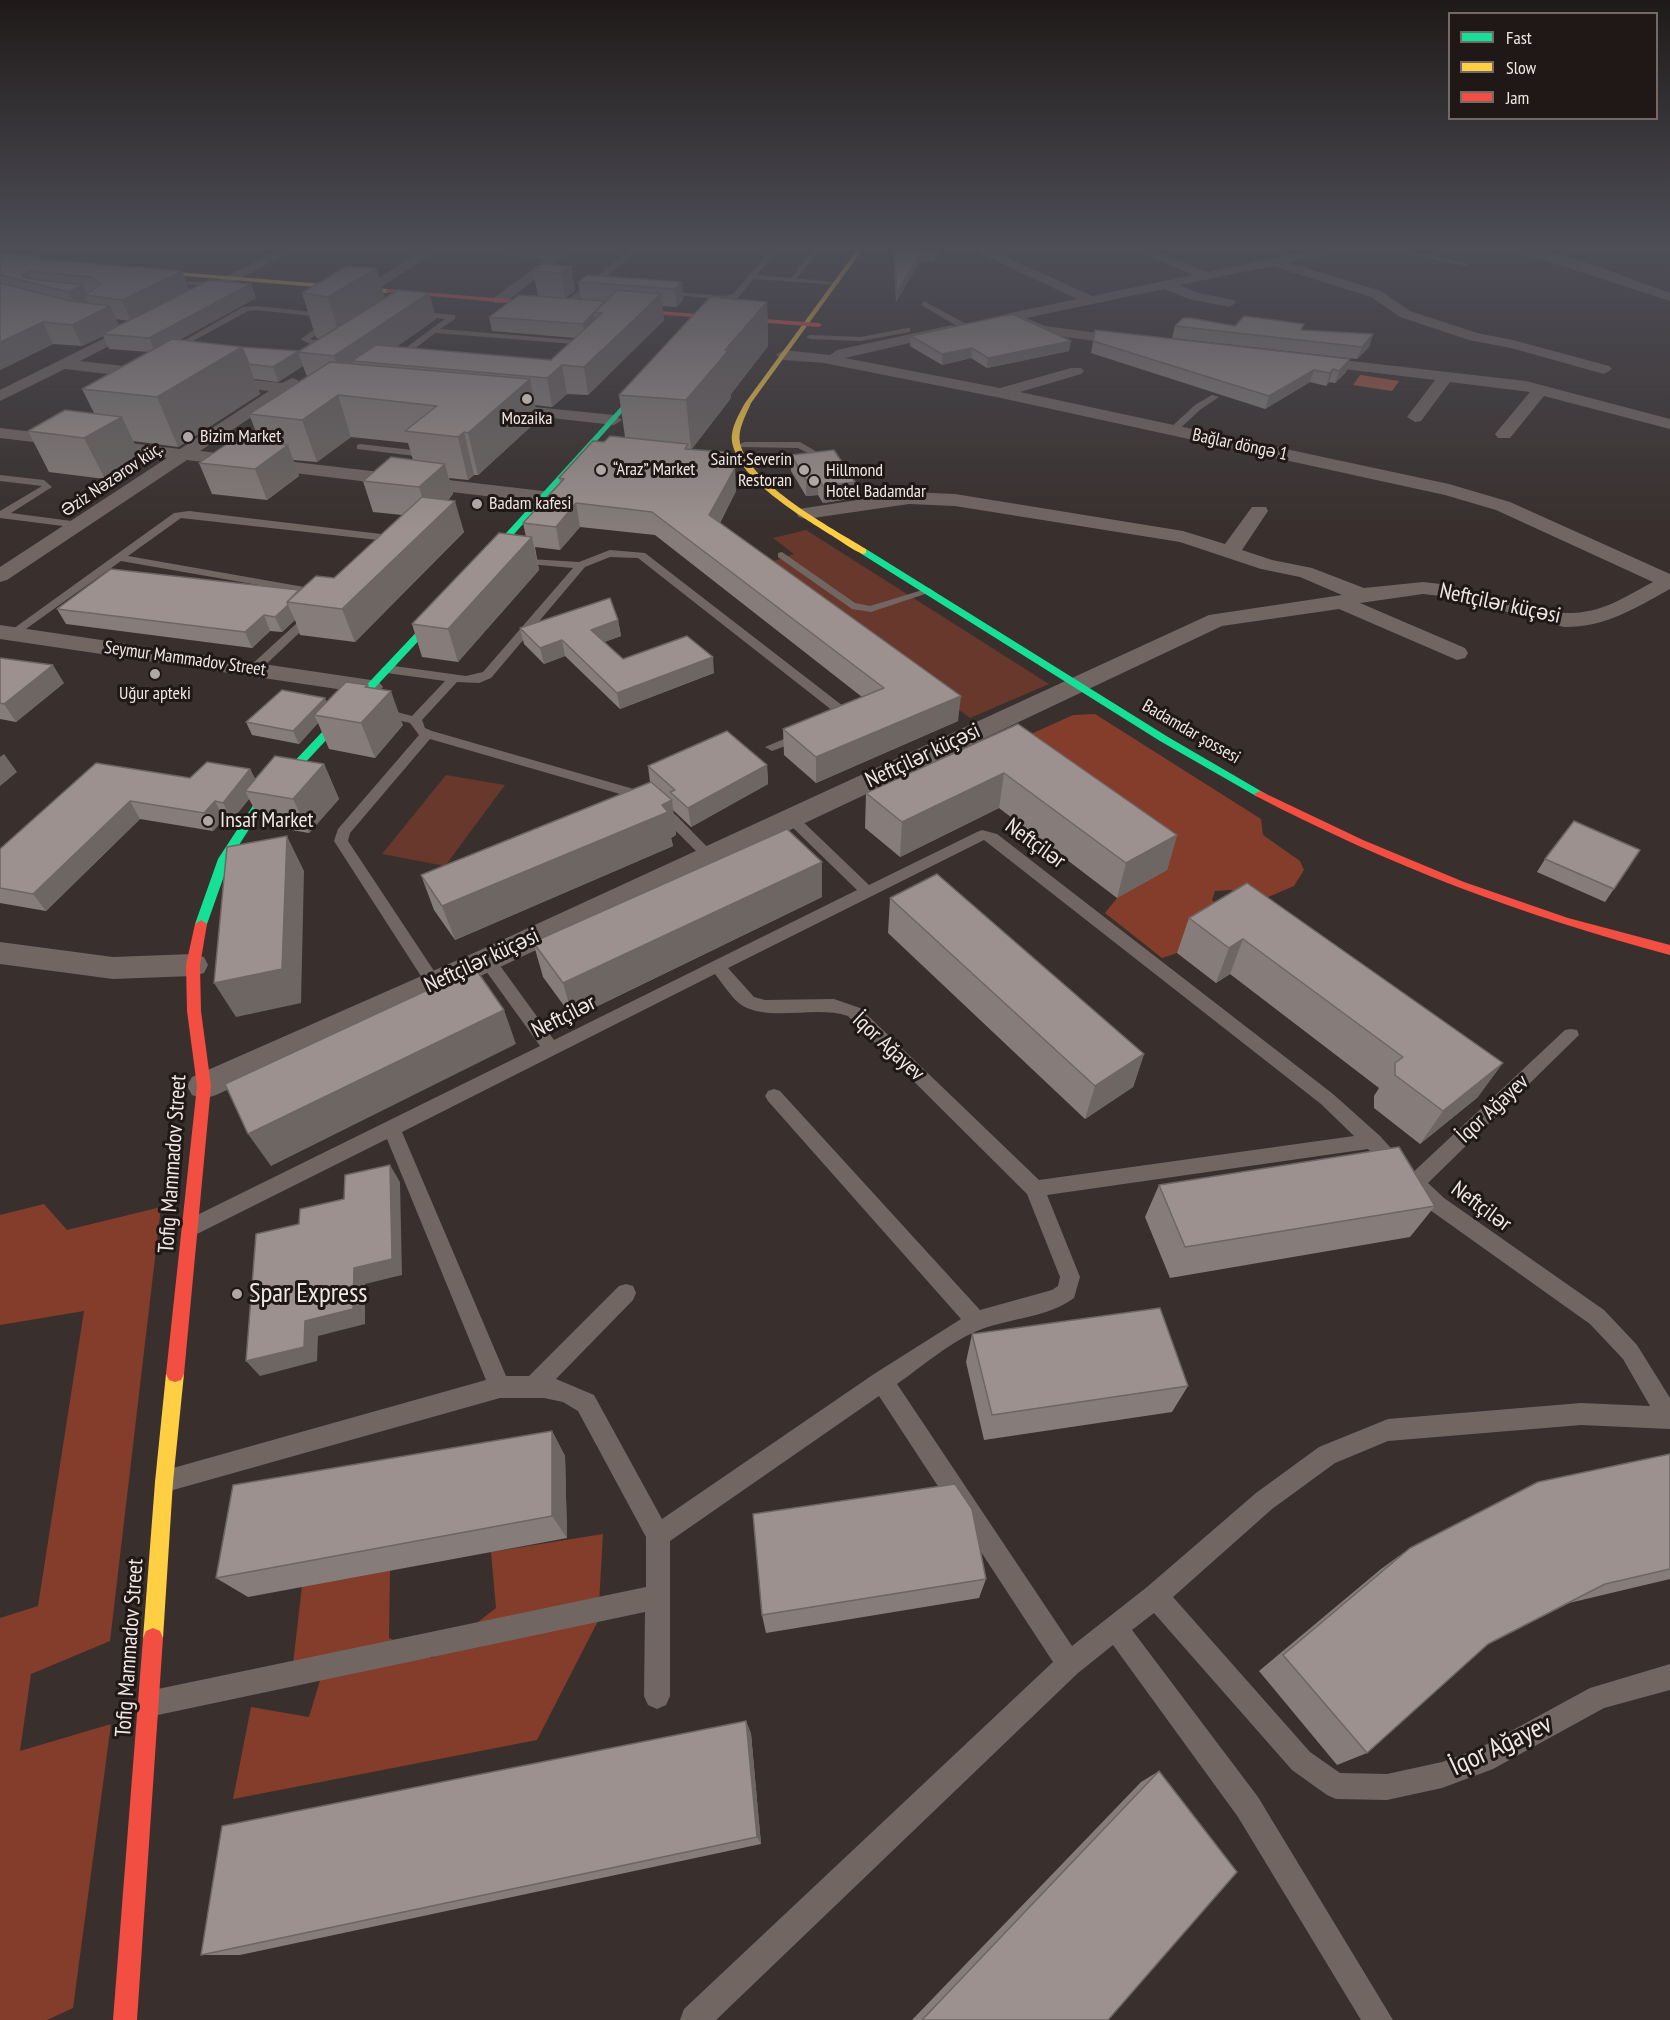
<!DOCTYPE html>
<html>
<head>
<meta charset="utf-8">
<style>
  body { margin:0 }
  #map { position:relative; width:1670px; height:2020px; overflow:hidden; background:#39302e; font-family:"PT Sans Narrow",sans-serif }
  canvas { display:block }
  .legend { position:absolute; left:1448px; top:12px; width:210px; height:108px; box-sizing:border-box; background:#1f1816; border:2px solid #736a68; margin:0; padding:8px 10px; list-style:none; font-size:18px; color:#f0e6e3 }
  .legend li { display:flex; align-items:center; gap:12px; height:30px }
  .legend b { width:30px; border:2px solid #736a68 }
</style>
</head>
<body>
<div id="map">
<canvas width="1670" height="2020"></canvas>
<ul class="legend">
<li><b style="height:8px;background:#16e098"></b>Fast</li>
<li><b style="height:8px;background:#ffcf43"></b>Slow</li>
<li><b style="height:8px;background:#f24e42"></b>Jam</li>
</ul>
</div>
<script>
const ctx = document.querySelector('canvas').getContext('2d');
ctx.lineJoin = 'round';
function fill(path, color) {
  ctx.fillStyle = color;
  ctx.fill(path, 'evenodd');
}
function stroke(path, color, width, dash) {
  ctx.strokeStyle = color;
  ctx.lineWidth = width;
  ctx.lineCap = dash ? 'butt' : 'round';
  ctx.setLineDash(dash || []);
  ctx.stroke(path);
}
function drawText(font, color, halo, rows, align = 'center') {
  ctx.font = font + ' "PT Sans Narrow",sans-serif';
  ctx.lineWidth = 6;
  ctx.setLineDash([]);
  ctx.textBaseline = 'middle';
  ctx.strokeStyle = halo;
  ctx.fillStyle = color;
  for (const [text, x, y, turn = 0] of rows) {
    ctx.save();
    ctx.translate(x, y);
    ctx.rotate((+turn || 0) * Math.PI / 180);
    ctx.textAlign = isNaN(turn) ? turn : align;
    if (halo) ctx.strokeText(text, 0, 0);
    ctx.fillText(text, 0, 0);
    ctx.restore();
  }
}
fill(new Path2D(`
  M806 530 1049 684 970 718 762 565 794 554 773 538Z
  M446 775 505 785 445 866 382 854Z`), '#67382b');
fill(new Path2D(`
  M1095 714 1261 819 1263 835 1300 861 1304 870 1294 886 1266 898 1247 897 1231 890 1215 891 1212 900 1234 918 1177 953 1162 958 1105 913 1117 898 1166 870 1000 748 1073 715Z
  M44 1204 67 1230 161 1207 110 1641 31 1674 20 1751 111 1724 73 2008 47 2020H0V1618L38 1606 84 1311 0 1325V1215Z
  M603 1534 598 1621 537 1740 233 1799 251 1707 309 1717 321 1677 292 1673 302 1586 390 1570 389 1638 432 1658 496 1608 491 1552Z`), '#833d2a');
fill(new Path2D(`
  M1360 375H1361L1399 381 1392 391 1353 385Z`), '#a15440');
fill(new Path2D(`
  M635 246H643L568 308H562V304Z
  M774 246H781L757 275 791 278 816 246H823L797 278 840 283 837 285 753 279 738 298 724 300 658 293 662 291 724 296 733 294Z
  M1373 246H1388L1469 264 1466 266Z
  M165 281 221 282 224 284 221 286 163 284Z
  M924 301 968 325 969 327 962 329 921 305Z
  M257 306 340 315V319L310 339 340 344C331 349 309 346 301 339L330 318 257 310 248 311 180 348 181 353H175L171 348 243 307Z
  M414 311 455 315V319L440 329 587 341 591 343 587 345 435 333 395 364H389V360L445 319 411 315Z
  M907 328H910V332L861 341 810 339 806 337 810 335 861 337Z
  M1212 395 1219 397 1201 409 1175 433H1169V429L1195 405Z
  M744 442H800L817 452 812 455 798 448 741 447 739 445Z
  M360 444 421 451 426 454 418 465 415 466 410 463 415 456 357 449V445Z
  M0 475 44 480 52 487 11 513 79 522 84 525 79 528 0 518V511L42 486 0 481Z
  M189 511 381 534 389 541 380 554 376 555 371 552 378 540 181 518 128 556 321 590 327 593 321 596 121 561 16 636 12 637 6 634 174 513Z
  M610 550 645 553 843 706 848 717 838 725H830L828 722 835 716 833 711 638 558 610 557 585 567 491 678 479 683 457 682 422 720 425 728 432 731 644 792 677 816 716 856 709 861 704 859 667 822 634 798 430 739 350 833 348 841 442 983 440 987H428L334 841 338 829 419 735 410 723 374 714 372 711 374 708 378 707 412 716 445 681 387 673 381 669 387 665 466 676 483 672 573 568 517 563 513 562V558L579 562Z
  M782 552 855 603 870 606 929 588 934 591 871 612 852 609 778 557V553Z
  M313 611 317 612V616L258 672H250V666L309 612Z
  M805 730 810 731 811 734 810 737 772 751 765 747Z
  M791 814 796 815 869 885 977 832 982 830 997 834 1333 1094 1380 1136 1406 1165 1404 1171C1389 1176 1378 1159 1368 1149L1047 1195 1080 1277 1074 1298C1049 1317 1012 1318 982 1329 952 1340 923 1366 897 1384L1072 1646 1147 1587 1256 1493 1319 1447 1388 1419 1581 1403 1650 1406 1623 1359 1590 1324 1430 1210 1408 1189 1406 1183 1408 1177 1565 1030 1571 1029 1577 1030 1579 1035 1428 1183 1444 1198 1604 1310 1637 1345 1670 1398V1429L1581 1425 1388 1441 1335 1463 1272 1509 1173 1597 1310 1752 1340 1773 1387 1774 1442 1762 1478 1749 1590 1688 1670 1664V1690L1604 1708 1493 1769 1442 1788 1387 1800 1336 1799 1327 1795 1292 1770 1154 1613 1132 1630 1258 1797 1393 2020H1361L1238 1817 1113 1645 1078 1673 716 2020H680L684 2009 1053 1662 879 1396 670 1541V1696L666 1705 657 1709 648 1705 644 1696 645 1612 153 1716 144 1712 140 1703 144 1694 153 1690 646 1587V1537L578 1411 563 1402 544 1398H500L166 1492 158 1489 155 1481 158 1473 166 1470 486 1380 387 1139 199 1233 192 1236 185 1233 182 1227 185 1221 540 1046 481 964 479 960 481 956H493L554 1040 857 890 786 821 784 818 786 815ZM984 840 1321 1104 1354 1136 1039 1180 860 1008 834 999 765 1000 754 997 728 968ZM715 974C723 984 733 1000 743 1006 772 1022 816 1005 848 1016L1027 1194 1060 1277 1058 1286 1052 1290 980 1310 780 1091 774 1089 768 1091 765 1096 768 1101 961 1319 874 1374 662 1519 594 1395 556 1379 633 1300 636 1293 633 1286 626 1284 619 1286 529 1376H506L402 1132Z`), '#726663');
fill(new Path2D(`
  M285 246H301L203 298 198 299 191 295Z
  M428 246H443L374 292H364L362 289Z
  M563 246H577L505 303H495L493 300 495 297 547 259 509 255 505 254 503 251 505 248 555 252Z
  M965 246H982L1092 296 1193 275 1126 246H1144L1208 272 1330 246H1356L1289 263 1381 291 1410 311 1477 333 1513 340 1609 366 1612 369 1604 374 1511 348 1469 340 1400 317 1371 297 1273 266 1180 285 1198 293 1234 300 1236 303 1229 307 1189 299 1164 289 1026 318 1045 326 1135 338 1142 342 1140 345 1135 346 1042 334 1005 320 1003 317 1010 313 1077 299Z
  M1501 246C1556 246 1618 275 1670 293V301Z
  M143 319 148 320 150 323 148 326 80 361 159 370 164 372 167 375 164 378 159 380 65 369 0 401V390Z
  M952 325 959 329 957 332 845 358 1000 388 1071 368H1081L1084 371 1081 374 1020 392 1449 484 1510 502 1670 574V589C1633 609 1607 627 1564 627L1450 597 1423 594 1360 603 1465 648 1468 653 1465 658 1457 660 1339 609 1222 626 498 968 216 1095 204 1099 192 1095 187 1086 192 1077 476 952 1209 615 1342 595 1300 577 1261 569 1180 542 955 506 909 504 806 519 799 517 796 513 799 509 909 492 955 494 1183 531 1225 544 1252 507H1266L1268 511 1242 550 1272 560 1312 568 1364 588 1423 582 1450 585 1564 613C1601 614 1621 599 1653 582L1496 510 1445 495 1001 398 824 363 784 360 776 355 784 350 830 355 837 350Z
  M1307 356 1526 381 1670 419V429L1544 396 1510 438H1498L1495 434 1530 392 1450 382 1421 421 1415 422 1407 417 1435 380 1302 364 1299 361Z
  M215 376 282 383 292 378 298 380 299 384 329 387 337 392 329 397 288 393 200 451 543 491 550 493 552 497 550 501 543 503 187 460 7 580 0 582V567L167 458 0 438V428L180 449 269 391 209 384 207 381 209 378Z
  M495 403 614 415 622 420 614 425 489 411 487 408 489 405Z
  M0 625 371 680 379 682 383 687 379 692 371 694 0 639Z
  M0 942 113 957 193 954 204 957 208 965 204 973 193 976 113 979 0 964Z`), '#726663');
fill(new Path2D(`
  M648 377 653 378 483 569H477V565Z
  M860 549H866L1168 737 1266 794 1260 797 1256 796 1160 741 860 553Z
  M443 604 451 606 262 809 230 859 207 924 205 927H197L195 924 218 859 254 804Z`), '#16e098');
fill(new Path2D(`
  M860 246H865L751 403C746 415 737 430 740 443 749 484 832 528 866 549V553L863 554C852 550 841 541 831 535 801 516 739 480 732 442 730 429 739 414 745 403Z
  M139 269 387 289 390 291 387 293 137 272Z
  M175 1366 181 1368 184 1374 173 1482 163 1638 160 1645 153 1648 146 1645 143 1638 155 1482 166 1374 169 1368Z`), '#ffcf43');
fill(new Path2D(`
  M387 289 554 303 557 305 554 307 385 292Z
  M618 308 819 323 822 325 819 327 616 311Z
  M1260 791 1363 840 1464 882 1568 918 1670 945V955C1524 916 1390 866 1256 796L1254 794Z
  M201 920 207 924 200 965 201 1011 211 1086 184 1374 181 1380 175 1382 169 1380 166 1374 197 1086 187 1011 186 965 195 924Z
  M153 1628 160 1631 163 1638 137 2020H113L143 1638 146 1631Z`), '#f24e42');
fill(new Path2D(`
  M893 246H942L934 262 920 261 896 302Z
  M0 253 40 257 41 259 182 271 189 290 256 298 179 340 242 347 299 351V352L321 338H316L302 293 385 298 429 293 436 319 396 347 551 360 575 338 492 331 489 317 538 296 533 271 571 266 575 291 565 298 581 300 578 282H682L683 300 676 307 662 306 664 320 588 395 567 394 552 407 535 405 538 420 478 475H474L468 480 449 478 453 494 448 500 464 532 355 642 300 635 295 620 282 632 270 631 252 648 66 624 57 609 299 590 334 578 402 515 373 512 363 481 413 460 408 443 351 437 317 462 293 460 299 476 267 500 212 494 199 463 260 442 249 414 307 377 303 366 278 382 254 379 260 394 178 447 133 441 141 457 105 479 49 472 28 431 94 413 82 389 149 352 109 349 103 336 82 346 53 344 0 370ZM116 319 129 321 119 326Z
  M767 302 768 346 731 394V398L691 450 728 467 736 491 720 523 958 721 816 783 784 755 783 729 862 697 655 535 580 527 560 550 535 547 539 570 458 662 422 657 412 624 526 537 523 523 560 482 559 478 604 442 625 437 619 395Z
  M1175 326H1235L1373 334 1369 347 1357 359 1172 338Z
  M1095 330 1350 359 1346 372 1335 383 1329 382 1326 386 1310 382 1265 409 1091 353Z
  M911 336 1069 351 987 368 971 358 942 365 910 346Z
  M791 455 855 498 823 503 818 495 806 496 791 471Z
  M618 620 621 636 604 642 623 659 714 673 620 709 565 656 544 664 524 644 520 628Z
  M0 658 64 683 16 722 0 719Z
  M368 688 403 725 375 758 329 749 318 723 299 744 252 735 246 722 327 702Z
  M1018 724 1177 835 1167 870 1117 898 999 808 900 857 865 828 866 793Z
  M324 764 339 799 309 833 263 825 249 799 232 820 224 819 213 831 140 819 46 911 0 903V849L190 778 250 769 255 779Z
  M767 765 768 784 691 827 673 810 676 835 671 838 673 846 455 940 434 910 421 875 650 782 648 766Z
  M1545 859 1614 889 1605 902 1537 872Z
  M822 862V897L573 1018 543 977 533 942Z
  M1247 883 1478 1097 1420 1144 1374 1108V1096L1379 1088 1230 974 1216 983 1177 953 1189 918Z
  M890 898 1144 1054 1133 1087 1085 1119 888 933Z
  M1159 1185 1435 1206 1410 1237 1170 1278 1145 1217Z
  M972 1334 1188 1386 1172 1412 984 1440 966 1362Z
  M552 1431 565 1456 567 1538 248 1597 216 1578Z
  M1670 1454V1579L1569 1603 1488 1644 1367 1753 1337 1765 1259 1671 1381 1569 1410 1548Z
  M986 1579 979 1598 766 1633 762 1615Z
  M746 1721 751 1734 761 1844 240 1955H201Z
  M1159 1771 1108 2020H912L1141 1782Z`), '#867d7a');
fill(new Path2D(`
  M938 246H942L934 262 935 252Z
  M921 252 920 261 896 302 897 292Z
  M571 266 575 291 565 298 561 273Z
  M377 268 388 310 341 341 328 297Z
  M29 271 34 283 25 281 22 275Z
  M182 271 190 292 131 321 122 300Z
  M682 282 683 300 676 307 675 289Z
  M251 284 256 298 156 353 149 338Z
  M83 285 87 295H85L90 306 79 313 69 292Z
  M429 293 436 319 374 362 352 361 357 374 343 384 334 356Z
  M661 294 664 320 588 395 584 367Z
  M767 302 768 346 731 394V398L691 450 686 400 725 350Z
  M110 306 120 327 102 334 103 336 82 346 72 325Z
  M594 313 596 327 585 339 583 324Z
  M43 322 53 344 0 370V342Z
  M1373 334 1369 347 1357 359 1362 347Z
  M1071 341 1069 351 987 368 988 358Z
  M242 347 260 394 178 447 157 397Z
  M972 348 971 358 942 365V354Z
  M299 351V353L298 352 303 366 278 382 273 367Z
  M1350 359 1346 372 1335 383 1339 371Z
  M562 365 567 394 552 407 547 378Z
  M1333 369 1329 382 1326 386 1330 373Z
  M1314 370 1310 382 1265 409 1269 396Z
  M530 379 538 420 478 475 468 433Z
  M338 395 351 437 317 462 302 420Z
  M122 417 141 457 105 479 84 438Z
  M464 432 474 475 468 480 458 437Z
  M288 445 299 476 267 500 255 469Z
  M727 452 729 475 720 466Z
  M445 464 453 494 428 518 419 487Z
  M735 468 736 491 711 539 709 515Z
  M818 478V495L806 496V480Z
  M855 482V498L823 503V486Z
  M455 501 464 532 355 642 342 609Z
  M576 503 580 527 560 550 556 527Z
  M532 537 539 570 458 662 448 629Z
  M288 605 295 620 282 632 275 617Z
  M264 615 270 631 252 648 245 632Z
  M618 620 621 636 594 646 591 630Z
  M562 640 565 656 544 664 540 648Z
  M713 657 714 673 620 709 617 693Z
  M53 665 64 683 16 722 4 704Z
  M368 685 376 708 391 691 403 725 375 758 361 723 365 687Z
  M961 696 958 721 816 783V757Z
  M325 698 330 710 314 715 318 723 299 744 293 731Z
  M4 754 17 772 0 786V757Z
  M324 764 339 799 309 833 293 799Z
  M767 765 768 784 691 827 688 808Z
  M250 769 259 786 245 791 249 799 232 820 223 803Z
  M1004 773 999 808 900 857 902 822Z
  M672 800 676 835 671 838 673 846 455 940 442 906Z
  M130 801 140 819 46 911 33 894Z
  M215 801 224 819 213 831 204 813Z
  M1177 835 1167 870 1117 898 1126 863Z
  M287 836 304 871 301 1003 236 1017 214 983Z
  M822 862V897L573 1018 563 983Z
  M1243 939 1230 974 1216 983 1229 948Z
  M504 1010 516 1044 271 1166 248 1134Z
  M1144 1054 1133 1087 1085 1119 1095 1086Z
  M1503 1063 1478 1097 1420 1144 1443 1111Z
  M390 1165 400 1182 402 1275 365 1284V1324L318 1336 317 1361 260 1376 246 1361 305 1321 354 1268Z
  M552 1431 565 1456 567 1538 552 1516Z
  M746 1721 751 1734 761 1844 757 1837Z`), '#6d6663');
const building = new Path2D(`
  M894 246H938L935 252H921L897 292Z
  M0 253 40 257 35 259 182 271 122 300 85 295 101 284 91 277 29 271 22 275 24 278 83 285 69 292 0 275Z
  M543 264 571 266 561 273 533 271Z
  M347 266 377 268 328 297 302 293Z
  M587 275 682 282 675 289 578 282Z
  M209 280 251 284 149 338 102 334Z
  M0 283 70 301 110 306 72 325 43 322 0 342Z
  M398 290 429 293 334 356 298 352Z
  M617 290 661 294 584 367 562 365 547 378 352 361 376 345 551 360 602 313H594Z
  M519 295 605 301 583 324 489 317Z
  M710 297 767 302 725 350 728 351 686 400 619 395Z
  M1012 314 1071 341 988 358 972 348 942 354 911 336Z
  M1244 316 1304 324 1301 330 1373 334 1362 347 1175 326 1183 318H1191L1235 326Z
  M1095 330 1350 359 1339 371 1333 369 1330 373 1314 370 1269 396 1093 341Z
  M172 339 242 347 157 397 82 389Z
  M242 347 299 351 273 367 249 364Z
  M330 362 530 379 468 433 464 432 458 437 405 431 437 406 338 395 302 420 249 414Z
  M65 410 122 417 84 438 28 431Z
  M610 436 688 444 685 449 727 452 720 466 735 468 709 515 961 696 816 757 783 729 884 688 652 512 576 503 556 527 523 523 564 479 559 478 593 441 604 442Z
  M234 439 288 445 255 469 199 463Z
  M834 450 855 482 823 486 818 478 806 480 791 455Z
  M391 457 445 464 419 487 363 481Z
  M422 497 455 501 342 609 287 602 316 576 334 578Z
  M499 533 532 537 448 629 412 624Z
  M111 569 299 590 287 602 288 605 275 617 264 615 245 632 57 609Z
  M610 598 618 620 591 630 623 659 687 636 713 657 617 693 562 640 540 648 520 628Z
  M0 658 53 665 4 704 0 703Z
  M346 682 368 685 365 687 391 691 361 723 314 715Z
  M282 690 325 698 293 731 246 722Z
  M1018 724 1177 835 1126 863 1004 773 902 822 866 793Z
  M727 731 767 765 688 808 670 792 675 790 648 766Z
  M275 756 324 764 293 799 245 791Z
  M207 762 250 769 223 803 215 801 204 813 130 801 33 894 0 888V849L96 763 190 778Z
  M651 782 672 800 662 805 668 812 442 906 421 875Z
  M1574 821 1640 850 1614 889 1545 859Z
  M787 829 822 862 563 983 533 942Z
  M287 836 282 969 214 983 227 847Z
  M937 874 1144 1054 1095 1086 890 898Z
  M1247 883 1503 1063 1443 1111 1395 1075V1063L1403 1057 1243 939 1229 948 1189 918Z
  M475 968 504 1010 248 1134 225 1084Z
  M1399 1147 1435 1206 1185 1247 1159 1185Z
  M390 1165 392 1259 354 1268 353 1309 305 1321 304 1347 246 1361 256 1234 299 1224 300 1209 344 1199 345 1175Z
  M1160 1308 1188 1386 992 1415 972 1334Z
  M552 1431V1516L216 1578 233 1485Z
  M1670 1454V1569L1605 1584 1488 1644 1367 1753 1283 1655 1410 1548 1538 1482Z
  M955 1484 972 1509 986 1579 762 1615 753 1514Z
  M746 1721 757 1837 201 1955 222 1826Z
  M1159 1771 1237 1872 1108 2020H922Z`);
fill(building, '#9c918e');
stroke(building, '#6d6663', 1.5);
const sky = ctx.createLinearGradient(0, 0, 0, 529);
sky.addColorStop(0, '#1f1a19');
sky.addColorStop(0.47, '#4e4e57');
sky.addColorStop(1, '#4e4e5700');
ctx.fillStyle = sky;
ctx.fillRect(0, 0, 1670, 529);
for (const [x, y, r, color] of [
  [527,399,6,"#b0a6a4"],
  [188,437,6,"#b0a6a4"],
  [601,470,6,"#b0a6a4"],
  [804,470,6,"#b0a6a4"],
  [814,481,6,"#b0a6a4"],
  [477,504,6,"#b0a6a4"],
  [155,674,6,"#b0a6a4"],
  [208,821,6,"#b0a6a4"],
  [237,1294,6,"#b0a6a4"]
]) {
  const dot = new Path2D();
  dot.arc(x, y, r, 0, 2 * Math.PI);
  ctx.fillStyle = color;
  ctx.fill(dot);
  stroke(dot, '#1f1816', 2);
}
drawText('18px', '#f0e6e3', '#1f1816', [
  ["Mozaika",527,419,"center"],
  ["Bizim Market",200,437],
  ["Saint Severin",792,460,"right"],
  ["Restoran",792,481,"right"],
  ["“Araz” Market",613,470],
  ["Hillmond",826,471],
  ["Hotel Badamdar",826,492],
  ["Badam kafesi",489,504],
  ["Uğur apteki",155,694,"center"]
], 'left');
drawText('18px', '#f0e6e3', '#1f1816', [
  ["Bağlar döngə 1",1240,445,12],
  ["Əziz Nəzərov küç.",112,480,-34],
  ["Seymur Mammadov Street",185,659,8],
  ["Badamdar şossesi",1191,732,30]
]);
drawText('22px', '#f0e6e3', '#1f1816', [
  ["Neftçilər küçəsi",1500,604,12],
  ["Neftçilər küçəsi",923,756,-25],
  ["Neftçilər",1035,844,36],
  ["Neftçilər küçəsi",482,961,-25],
  ["Neftçilər",564,1017,-27],
  ["İqor Ağayev",888,1047,43],
  ["İqor Ağayev",1493,1109,-43],
  ["Tofig Mammadov Street",173,1164,-86],
  ["Neftçilər",1481,1207,36],
  ["Tofig Mammadov Street",130,1648,-86]
]);
drawText('22px', '#f0e6e3', '#1f1816', [
  ["Insaf Market",220,821]
], 'left');
drawText('27px', '#f0e6e3', '#1f1816', [
  ["Spar Express",249,1294]
], 'left');
drawText('27px', '#f0e6e3', '#1f1816', [
  ["İqor Ağayev",1501,1746,-25]
]);
</script>
</body>
</html>
